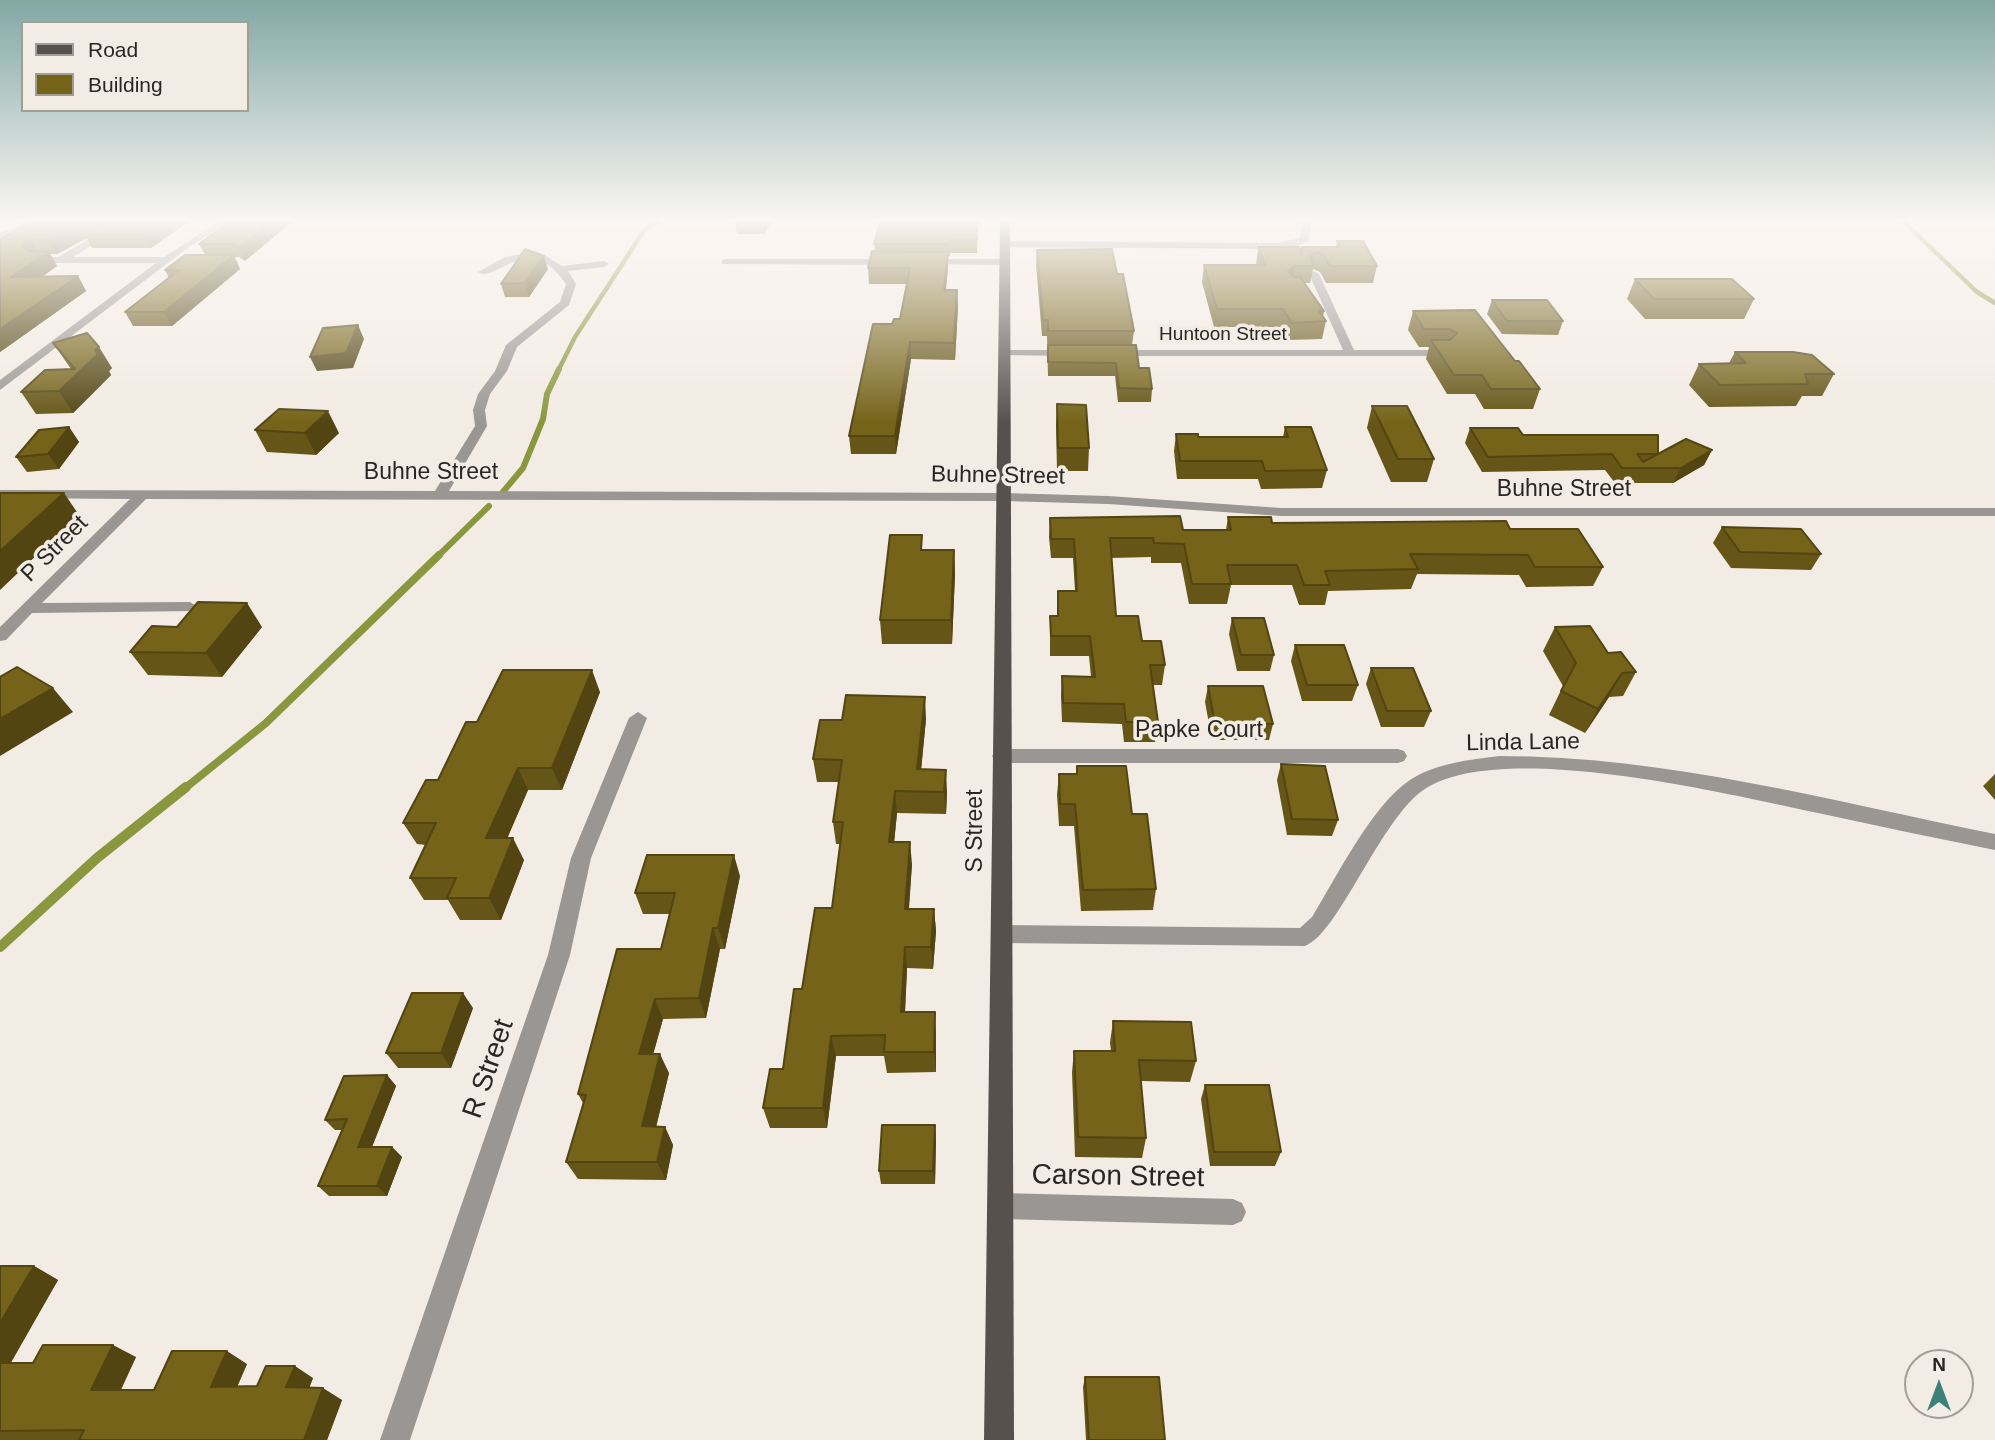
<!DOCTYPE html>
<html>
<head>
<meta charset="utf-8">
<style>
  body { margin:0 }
  #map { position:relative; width:1995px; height:1440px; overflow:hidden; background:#f3ece4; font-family:Arial,sans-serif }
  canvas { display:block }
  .legend { position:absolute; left:21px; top:21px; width:228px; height:91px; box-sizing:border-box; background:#f3ece4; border:2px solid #a29d97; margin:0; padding:9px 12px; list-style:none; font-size:21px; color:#292623 }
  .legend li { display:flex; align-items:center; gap:14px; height:35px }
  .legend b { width:35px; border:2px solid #a29d97 }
  .north { position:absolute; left:1904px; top:1349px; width:70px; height:70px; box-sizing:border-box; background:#f3ece4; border:2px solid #a29d97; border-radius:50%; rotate:0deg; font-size:19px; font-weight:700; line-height:28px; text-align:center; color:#292623 }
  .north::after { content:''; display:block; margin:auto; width:24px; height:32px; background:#3a8179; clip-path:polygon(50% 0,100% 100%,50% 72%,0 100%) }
</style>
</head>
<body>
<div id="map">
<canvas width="1995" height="1440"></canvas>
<ul class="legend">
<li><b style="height:9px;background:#57514d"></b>Road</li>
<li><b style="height:19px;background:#756319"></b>Building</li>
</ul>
<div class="north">N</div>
</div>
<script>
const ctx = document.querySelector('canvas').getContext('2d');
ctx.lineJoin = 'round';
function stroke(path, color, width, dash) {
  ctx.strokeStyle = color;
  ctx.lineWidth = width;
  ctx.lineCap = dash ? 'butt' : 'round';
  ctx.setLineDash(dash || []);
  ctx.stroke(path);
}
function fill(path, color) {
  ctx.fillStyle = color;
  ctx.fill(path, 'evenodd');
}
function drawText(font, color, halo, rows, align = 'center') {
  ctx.font = font + ' Arial,sans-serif';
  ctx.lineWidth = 7;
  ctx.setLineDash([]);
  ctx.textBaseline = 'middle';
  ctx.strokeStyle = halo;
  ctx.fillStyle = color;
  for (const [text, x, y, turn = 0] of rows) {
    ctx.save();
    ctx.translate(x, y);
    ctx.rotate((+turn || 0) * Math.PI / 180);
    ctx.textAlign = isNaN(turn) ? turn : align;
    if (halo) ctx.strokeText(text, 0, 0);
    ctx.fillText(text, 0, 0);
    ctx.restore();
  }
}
stroke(new Path2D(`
  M1904 222 1977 292 1995 303
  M558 371 575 337 645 229 658 222`), '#89973e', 4.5);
stroke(new Path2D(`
  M502 493 523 468 543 419 547 394 559 369
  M437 557 489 506`), '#89973e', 6);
stroke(new Path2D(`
  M184 789 266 723 439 555`), '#89973e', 8);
stroke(new Path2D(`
  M0 947 97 858 186 787`), '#89973e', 10);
fill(new Path2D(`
  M26 222H38L0 240V233Z
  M119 222H130L73 257H164L218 222H229L189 247 0 390V380L156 263H39L34 260 39 257H58Z
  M1301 222H1311L1309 241 1294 247 1276 249 1005 247 1000 244 1005 241 1276 243 1301 238Z
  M532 252 546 256 562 266 604 261 609 264 604 267 568 271 576 284 569 305 517 347 507 371 490 394 485 410 487 426 449 491 1003 493 1108 496 1281 508H1995V516H1281L1108 504 1003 501 146 499 42 603 190 602 198 607 196 611 32 613 6 640 0 641V627L130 499 0 498V490L435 491 475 426 473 410 478 394 495 371 506 345 560 302 566 284C528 228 496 284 478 272L505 257Z
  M726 259H893L898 262 893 265 722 264V260Z
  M924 259H1005L1010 262 1005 265 920 264V260Z
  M1314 271 1319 274 1354 350H1443L1449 353 1443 356H1114L1108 353 1114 350H1343L1309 274Z
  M1004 350H1072L1078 353 1072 356 1000 355V351Z
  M638 712 647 718 591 858 570 955 410 1440H380L548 955 571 858 629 718Z
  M1001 749H1398L1404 751 1407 756 1404 761 1398 763H1001L995 761 992 756 995 751Z
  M1499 756C1667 756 1831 801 1995 834V850C1936 838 1877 826 1818 813 1730 795 1497 737 1422 791 1380 821 1338 934 1305 946L1001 943 994 940 991 934 994 928 1001 925 1300 928 1312 917C1336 878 1372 805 1410 780 1436 763 1469 760 1499 756Z
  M1001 1193 1233 1199 1242 1203 1246 1212 1242 1221 1233 1225 1001 1219 992 1215 988 1206 992 1197Z`), '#9a9694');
fill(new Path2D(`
  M1000 222H1010L1014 1440H984Z`), '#57514d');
fill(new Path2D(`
  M30 222H188L151 248H92L87 238 57 254H50L57 266 42 277 78 276 86 291 0 352Z
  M229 222 245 261 239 257H234L240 269 172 326H133L125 312 169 278 165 270 205 255 199 244Z
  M735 222H771L764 234H737Z
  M978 222 977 253H950V256H948V267L946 290 958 306 955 360 911 359 896 454H851L849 436 892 324 900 319 907 284H869L868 268 875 251 874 244Z
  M1337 241 1377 266 1373 283H1326L1320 272 1313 269 1310 283H1304L1324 311 1323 317 1326 321 1322 339 1288 340 1280 327H1214L1202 282 1204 265H1256L1258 247 1301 252 1302 247H1336Z
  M1037 250 1117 274 1134 331 1132 345 1139 368 1152 389 1151 402H1118L1115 376H1048L1047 336H1042L1036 265Z
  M548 269 529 297H505L501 284Z
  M1635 279 1754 299 1744 319H1645L1627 299Z
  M1492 300 1563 321 1558 335 1502 334 1487 314Z
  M1413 311 1515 361 1540 389 1533 409H1484L1475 394H1447L1426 359 1429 347H1419L1408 330Z
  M53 343 112 368 109 371 111 375 73 413 36 414 21 392 71 369Z
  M1735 352 1834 374 1822 396H1802L1796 406 1709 407 1689 385 1699 364 1729 363Z
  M1057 404 1089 448 1088 471H1057L1056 426Z
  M1372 406 1434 459 1427 482H1391L1367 428Z
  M69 427 79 442 59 469 27 472 16 457Z
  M1285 427 1327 470 1322 488 1261 489 1258 479H1177L1174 451 1176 434 1198 437H1283Z
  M1470 428 1658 454 1712 450 1704 465 1673 483H1615L1605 470 1482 472 1465 443Z
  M255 430 339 433 316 455 267 452Z
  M1228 517 1272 523 1510 529 1603 567 1593 586 1526 587 1519 575 1417 574 1411 589 1328 591 1325 605H1299L1292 585H1231L1227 604H1189L1181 563H1151V557L1111 558 1116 616 1142 641 1165 665 1162 685H1152L1158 722 1155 742H1124L1122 724 1062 722 1061 696 1062 676 1091 677 1089 656H1050V616H1057L1058 591H1075L1073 558H1051L1049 537 1050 518 1183 530H1226Z
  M1722 527 1821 554 1811 570 1731 568 1713 543Z
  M954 550 955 574 952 644H882L880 620Z
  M1232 618 1274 655 1270 671H1237L1229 634Z
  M262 627 222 677 148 675 130 652Z
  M1555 627 1608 653 1636 672 1623 696 1609 697 1585 733 1549 715 1563 686 1543 651Z
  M1295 645 1358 685 1352 701H1302L1291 661Z
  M1371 668 1431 711 1424 727H1381L1366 684Z
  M1208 686 1273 724 1269 740H1212L1205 702Z
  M600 692 562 790H528L507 838 524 860 501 920H460L448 900H424L410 878 426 845 417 844 403 823 438 780 477 722Z
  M926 719 921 769 947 792 946 814 897 813 894 842 912 864 909 909H934L936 931 933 969 907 968 905 1012 936 1033V1072L887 1073 884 1056H836L827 1128H770L763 1108 783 1069 802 989 832 908 840 844H836L833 822 839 782H817L813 759Z
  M1281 764 1338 820 1332 836 1287 835 1277 780Z
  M1077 766 1132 814 1156 889 1153 910 1081 911 1074 826H1059L1057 795 1059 774H1076Z
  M1995 774V800L1983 786Z
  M740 876 725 949H720L706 1018 663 1019 653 1054 669 1073 656 1127H665L673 1145 666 1180 578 1179 566 1162 583 1103 578 1094 661 949 670 914H643L635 893Z
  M473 1008 451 1068H398L386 1053Z
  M1113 1021 1196 1061 1190 1082 1141 1081 1146 1138 1142 1158 1075 1157 1072 1072 1074 1051H1111L1110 1043Z
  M387 1075 396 1086 372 1147H392L402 1157 387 1196H329L318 1186 342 1130H335L325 1120Z
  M1205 1085 1281 1152 1275 1166H1210L1201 1099Z
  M935 1125 936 1139 935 1184H881L879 1171Z
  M0 1266H34L58 1280 10 1363H33L136 1357 121 1390H154L247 1364 237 1386H257L313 1378 309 1388 342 1400 327 1440H0Z
  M1085 1377 1165 1440H1086L1083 1387Z`), '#655516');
fill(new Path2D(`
  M82 222H115L84 234 87 238 57 254 49 240Z
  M161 222H188L151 248 143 234Z
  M271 222H292L245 261 239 248Z
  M762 222H771L764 234Z
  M30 240 39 254 33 258 23 247 24 244Z
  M49 252 57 266 20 292 11 277Z
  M948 252V267L944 306V290Z
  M1316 252 1313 266 1310 256Z
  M234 255 240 269 172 326 164 312Z
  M544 256 548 269 529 297 525 283Z
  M1295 266 1292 283 1288 271Z
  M78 276 86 291 0 352V329Z
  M957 290 958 306 955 360 954 343Z
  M358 325 364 339 353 368 317 371 310 357Z
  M910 342 911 359 896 454 895 436Z
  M99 347 112 368 109 371 111 375 73 413 59 391Z
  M328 411 339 433 316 455 305 433Z
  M69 427 79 442 59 469 48 454Z
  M1712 450 1704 465 1673 483 1681 468Z
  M64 493 79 515 0 590V551Z
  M954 550 955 574 952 644 951 620Z
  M247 603 262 627 222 677 206 653Z
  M592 670 600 692 562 790 552 768Z
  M1622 673 1609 697 1585 733 1598 709Z
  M53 688 73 712 0 756V719Z
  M925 697 926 719 919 792 917 769Z
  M518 768 528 790 498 860 486 838Z
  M946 770 947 792 946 814 944 792Z
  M895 791 897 813 892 864 889 842Z
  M513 838 524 860 501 920 489 898Z
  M910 842 912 864 907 930 905 909Z
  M734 855 740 876 725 949 718 928Z
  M934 909 936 931 933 969 931 947Z
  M713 928 720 949 706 1018 699 998Z
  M905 947 907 968 904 1033 901 1012Z
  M463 993 473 1008 451 1068 441 1053Z
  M655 999 663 1019 648 1073 639 1054Z
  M935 1012 936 1033V1072L934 1052Z
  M831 1036 836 1056 827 1128 823 1108Z
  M660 1054 669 1073 652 1144 642 1126Z
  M387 1075 396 1086 368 1157 358 1147Z
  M935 1125 936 1139 935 1184 933 1171Z
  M665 1127 673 1145 666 1180 657 1162Z
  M392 1147 402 1157 387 1196 377 1186Z
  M34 1266 58 1280 4 1375 0 1374V1323Z
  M113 1345 136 1357 115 1401 91 1390Z
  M227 1351 247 1364 232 1399 211 1387Z
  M295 1366 313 1378 305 1399 286 1387Z
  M323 1388 342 1400 327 1440H304Z`), '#524512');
const building = new Path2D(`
  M30 222H82L49 240H30L24 244 23 247 29 251 49 252 11 277 78 276 0 329V240Z
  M104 222H161L143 234H84Z
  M229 222H271L239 248 233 244H199Z
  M880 222H977V240H950L949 244H874Z
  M1337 241H1363L1377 266H1330L1324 255 1316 252 1310 256 1313 266H1295L1288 271 1294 277H1300L1324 311H1319L1326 321 1292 323 1283 309H1217L1204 265H1266L1258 247H1299L1302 254V247H1340Z
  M525 249 544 256 525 283 501 284Z
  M1112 249 1117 274H1123L1134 331H1048V320H1043L1037 250Z
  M872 251 948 252 944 290H957L954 343 910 342 895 436H849L873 324H892L894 319H900L910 268H868Z
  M185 255H234L164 312H125L179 270H165Z
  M1635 279H1732L1754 299H1654Z
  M1492 300H1547L1563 321H1507Z
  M1475 310 1515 361H1519L1540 389H1491L1482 375H1454L1431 340H1450L1457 333 1449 329H1424L1413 311Z
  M358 325 346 353 310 357 323 328Z
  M87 333 99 347 95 350 98 354 59 391 21 392 45 370 75 369 53 343Z
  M1048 345H1136L1139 368H1149L1152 389 1119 388 1116 363 1048 362Z
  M1735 352H1793L1812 355 1834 374H1805L1808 384 1720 385 1699 364 1746 363Z
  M1057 404 1086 405 1089 448H1058Z
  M1372 406H1407L1434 459H1398Z
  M279 409 328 411 305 433 255 430Z
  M69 427 48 454 16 457 39 430Z
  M1285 427H1311L1327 470 1265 471 1262 461H1180L1176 434H1198V437H1288Z
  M1470 428H1518L1523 435H1658V454L1686 439 1712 450 1681 468H1622L1612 454 1488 457ZM1637 454H1658L1643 462Z
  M0 493H64L0 551Z
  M1180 516 1183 530H1231L1228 517H1271L1272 523 1506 521 1510 529H1578L1603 567H1535L1528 555 1410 554 1418 569 1325 571 1330 585H1304L1297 565H1227L1231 584H1192L1184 544 1154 543 1153 538H1110L1116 616H1138L1142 641H1161L1165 665H1150L1158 722H1126L1124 704 1063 703 1062 676 1095 677 1090 636H1051L1050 616H1058V591H1077L1074 539H1051L1050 518Z
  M1722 527 1801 529 1821 554 1740 552Z
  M890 535H922L921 550H954L951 620H880Z
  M198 602 247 603 206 653 130 652 152 626 177 627Z
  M1232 618H1264L1274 655H1241Z
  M1590 626 1608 653 1621 652 1636 672 1622 673 1598 709 1561 691 1576 663 1555 627Z
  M1295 645H1344L1358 685H1307Z
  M17 667 53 688 0 719V677Z
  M1371 668H1413L1431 711H1387Z
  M503 670H592L552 768H518L486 838H513L489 898H447L456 878H410L436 823H403L426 780H438L466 722H477Z
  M1208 686H1263L1273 724H1215Z
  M846 695 925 697 917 769 946 770 944 792 895 791 889 842H910L905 909H934L931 947H905L901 1012H935L934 1052H884L885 1035 831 1036 823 1108H763L770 1069H783L794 989H802L815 908H832L843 822H833L842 760 813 759 820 720H842Z
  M1281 764 1325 766 1338 820 1292 819Z
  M1077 766H1126L1132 814H1147L1156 889 1083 890 1075 804H1060L1059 774H1077Z
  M647 855H734L718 928H713L699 998 655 999 639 1054H660L642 1126 665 1127 657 1162H566L586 1095 578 1094 617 949H661L675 893H635Z
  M412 993H463L441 1053H386Z
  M1113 1021 1191 1022 1196 1061 1139 1060 1146 1138 1078 1137 1074 1051H1115Z
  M387 1075 358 1147H392L377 1186H318L347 1119 325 1120 344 1076Z
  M1205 1085H1269L1281 1152H1214Z
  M882 1125H935L933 1171H879Z
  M0 1266H34L0 1323Z
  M43 1345H113L91 1390H154L172 1351H227L211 1387 257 1386 266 1366H295L286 1387 323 1388 304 1440H79L84 1430 0 1431V1363H33Z
  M1085 1377H1159L1165 1440H1089Z`);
fill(building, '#756319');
stroke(building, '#524512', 2);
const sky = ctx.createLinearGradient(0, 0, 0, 423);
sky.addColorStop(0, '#82a8a4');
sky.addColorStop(0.52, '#faf6f3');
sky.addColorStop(1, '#faf6f300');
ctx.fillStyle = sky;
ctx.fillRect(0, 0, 1995, 423);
drawText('19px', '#292623', '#f3ece4', [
  ["Huntoon Street",1223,335]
]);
drawText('23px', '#292623', '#f3ece4', [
  ["Buhne Street",431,473],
  ["Buhne Street",998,476,1],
  ["Buhne Street",1564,490],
  ["P Street",55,549,-45],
  ["Papke Court",1199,731],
  ["Linda Lane",1523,743,-1],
  ["S Street",976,831,-90]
]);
drawText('28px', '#292623', '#f3ece4', [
  ["R Street",489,1069,-71],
  ["Carson Street",1118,1177,1]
]);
</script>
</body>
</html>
